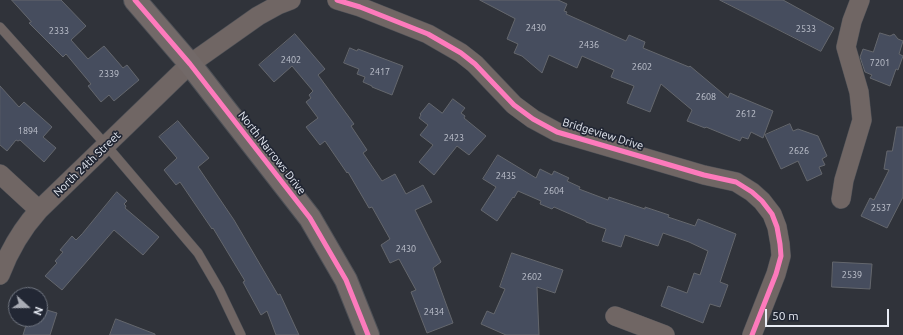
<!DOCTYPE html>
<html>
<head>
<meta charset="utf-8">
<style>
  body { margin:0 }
  #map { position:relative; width:903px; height:335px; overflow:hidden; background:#30333a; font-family:Ubuntu,sans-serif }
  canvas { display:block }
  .north { position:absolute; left:8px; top:287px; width:40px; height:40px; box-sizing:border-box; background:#222734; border:1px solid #717681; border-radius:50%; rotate:111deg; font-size:11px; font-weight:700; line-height:16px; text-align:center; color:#e8ecf5 }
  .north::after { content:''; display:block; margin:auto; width:14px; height:18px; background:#a8abb4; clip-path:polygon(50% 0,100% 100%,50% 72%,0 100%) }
  .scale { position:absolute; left:765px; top:309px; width:124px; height:18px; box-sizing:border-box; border:2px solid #e8ecf5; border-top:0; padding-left:5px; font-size:12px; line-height:14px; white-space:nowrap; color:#e8ecf5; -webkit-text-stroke:3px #222734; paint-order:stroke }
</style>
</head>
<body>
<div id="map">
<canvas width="903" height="335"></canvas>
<div class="north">N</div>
<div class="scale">50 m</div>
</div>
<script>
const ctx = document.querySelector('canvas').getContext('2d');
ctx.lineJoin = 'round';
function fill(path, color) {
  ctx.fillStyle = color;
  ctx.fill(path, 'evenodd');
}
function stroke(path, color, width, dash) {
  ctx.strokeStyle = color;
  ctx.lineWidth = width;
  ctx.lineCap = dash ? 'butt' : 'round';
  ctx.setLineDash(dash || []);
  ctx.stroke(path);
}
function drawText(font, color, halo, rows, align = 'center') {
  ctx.font = font + ' Ubuntu,sans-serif';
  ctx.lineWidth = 3.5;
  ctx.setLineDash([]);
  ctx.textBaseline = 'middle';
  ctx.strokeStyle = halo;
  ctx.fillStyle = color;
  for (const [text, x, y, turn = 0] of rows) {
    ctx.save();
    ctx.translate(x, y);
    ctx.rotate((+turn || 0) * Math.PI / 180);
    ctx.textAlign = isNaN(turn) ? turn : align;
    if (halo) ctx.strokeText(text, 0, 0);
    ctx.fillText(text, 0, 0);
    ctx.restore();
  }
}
const building = new Path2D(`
  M12 0H61L86 26 71 40 88 59 104 46 123 68 127 65 139 80 114 101 109 95 101 102 88 86 91 84 66 54 63 57 29 23 31 22Z
  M480 0H558L567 4 564 11 567 12 566 14 626 41 629 35 645 42 643 48 689 67 690 66 728 98 730 93 773 111 763 138 751 132 748 139 742 137 740 141 706 127 705 128 687 121 692 110 661 84 650 112 627 103 634 86 611 77 614 70 582 56 577 68 549 55 542 73 522 56 514 53 518 44 507 39 515 19Z
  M720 0H783L834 28 821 51Z
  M880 33 890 36 894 34 898 39 903 41 899 54 903 56 898 70 896 69 890 86 870 78 872 75 865 72 860 57 863 49 873 52Z
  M295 34 325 69 318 75 354 124 351 126 367 150 363 153 382 181 395 174 406 194 423 185 432 202 415 210 441 262 433 268 453 323 427 333 411 292 416 290 399 259 390 263 381 245 390 239 372 207 369 208 348 172 347 173 325 141 320 145 306 127 318 118 306 102 311 98 309 95 313 91 292 66 274 82 259 65Z
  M350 48 357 51 358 49 403 66 392 95 372 87V86L363 82 365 77 357 74 359 69 344 63Z
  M0 86 19 107 24 102 52 127 43 137 56 148 44 162 20 140 18 141 16 140 7 151 0 145Z
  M453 99 465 108 461 113 465 116 464 118 486 136 469 155 457 146 434 175 419 162 433 145 420 135 428 125 419 118 421 115 420 114 429 103 442 113Z
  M178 121 209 158 198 167 234 220 278 295 280 294 299 335H276L267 311 261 315 243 282 245 281 213 228 212 229 180 182 176 185 164 170 177 158 159 137Z
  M790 124 793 131 798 129 818 136 827 156 822 159 825 165 819 167 822 174 807 181 798 161 781 169 765 135Z
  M897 127H903V197L887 228 861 216 870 198 874 200 889 170 884 169 887 151H892Z
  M498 155 536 178 540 169 552 175 554 171 569 178 567 181 580 187 579 189 608 200 609 197 645 209V207L669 215 668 217 695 226 698 219 736 234 720 282 728 285 720 307 710 304 703 323 661 306 668 286 687 293 694 273 700 275 708 251 689 242 663 233 658 246 625 235 621 247 602 241 606 229 586 222V221L554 207 552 209 540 204 541 201 518 191 514 198 513 197 497 221 481 210 496 187 483 179Z
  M117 192 127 201 124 204 126 206 125 208 159 237 143 255 114 230 62 290 45 276 57 263 55 261 63 252 60 250 72 236 76 240 82 234Z
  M512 253 563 270 555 293 537 287 539 335H506L481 324 487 311 494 314 505 289 500 287Z
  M833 262 872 264 870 289 832 287Z
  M40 308 57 313 50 335H23L28 319H40Z
  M116 319 155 334V335H110Z`);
fill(building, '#464d5e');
stroke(building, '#64676d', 1);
const service = new Path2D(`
  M0 27 106 145 198 253 219 289 241 335`);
const minor = new Path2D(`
  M337 0 360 7 428 34 461 53 475 64 514 105 533 119 557 132 704 175 736 182 752 192 762 201 772 214 777 227 780 244 781 256 776 274 752 335
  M0 174 39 210
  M841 199 844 180 862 120 859 92 846 47 852 21 860 0
  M0 275C9 251 21 230 39 210L190 64 258 16 278 5 291 0
  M615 316 665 335`);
const secondary = new Path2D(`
  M135 0 190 64 310 218 346 280 368 335`);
stroke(service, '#4e5157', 10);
stroke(minor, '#4e5157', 20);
stroke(secondary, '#4e5157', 24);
stroke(service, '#706664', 9);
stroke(minor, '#706664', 19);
stroke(secondary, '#726968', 22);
stroke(new Path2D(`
  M135 0 190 64 310 218 346 280 368 335
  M337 0 360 7 428 34 461 53 475 64 514 105 533 119 557 132 704 175 736 182 752 192 762 201 772 214 777 227 780 244 781 256 776 274 752 335`), '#fd7abc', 5);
drawText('9px', '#c0c4cf', null, [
  ["2430",536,28],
  ["2533",806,29],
  ["2333",59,31],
  ["2436",589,45],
  ["2402",291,60],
  ["7201",880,63],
  ["2602",642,67],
  ["2417",380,72],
  ["2339",109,74],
  ["2608",706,97],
  ["2612",746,114],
  ["1894",28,131],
  ["2423",454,138],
  ["2626",799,151],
  ["2435",506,176],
  ["2604",554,191],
  ["2537",881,208],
  ["2430",406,249],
  ["2539",852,275],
  ["2602",532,277],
  ["2434",434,312]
]);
drawText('11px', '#e8ecf5', '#222734', [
  ["Bridgeview Drive",603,134,17],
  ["North Narrows Drive",272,153,52],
  ["North 24th Street",87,164,-44]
]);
</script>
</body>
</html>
